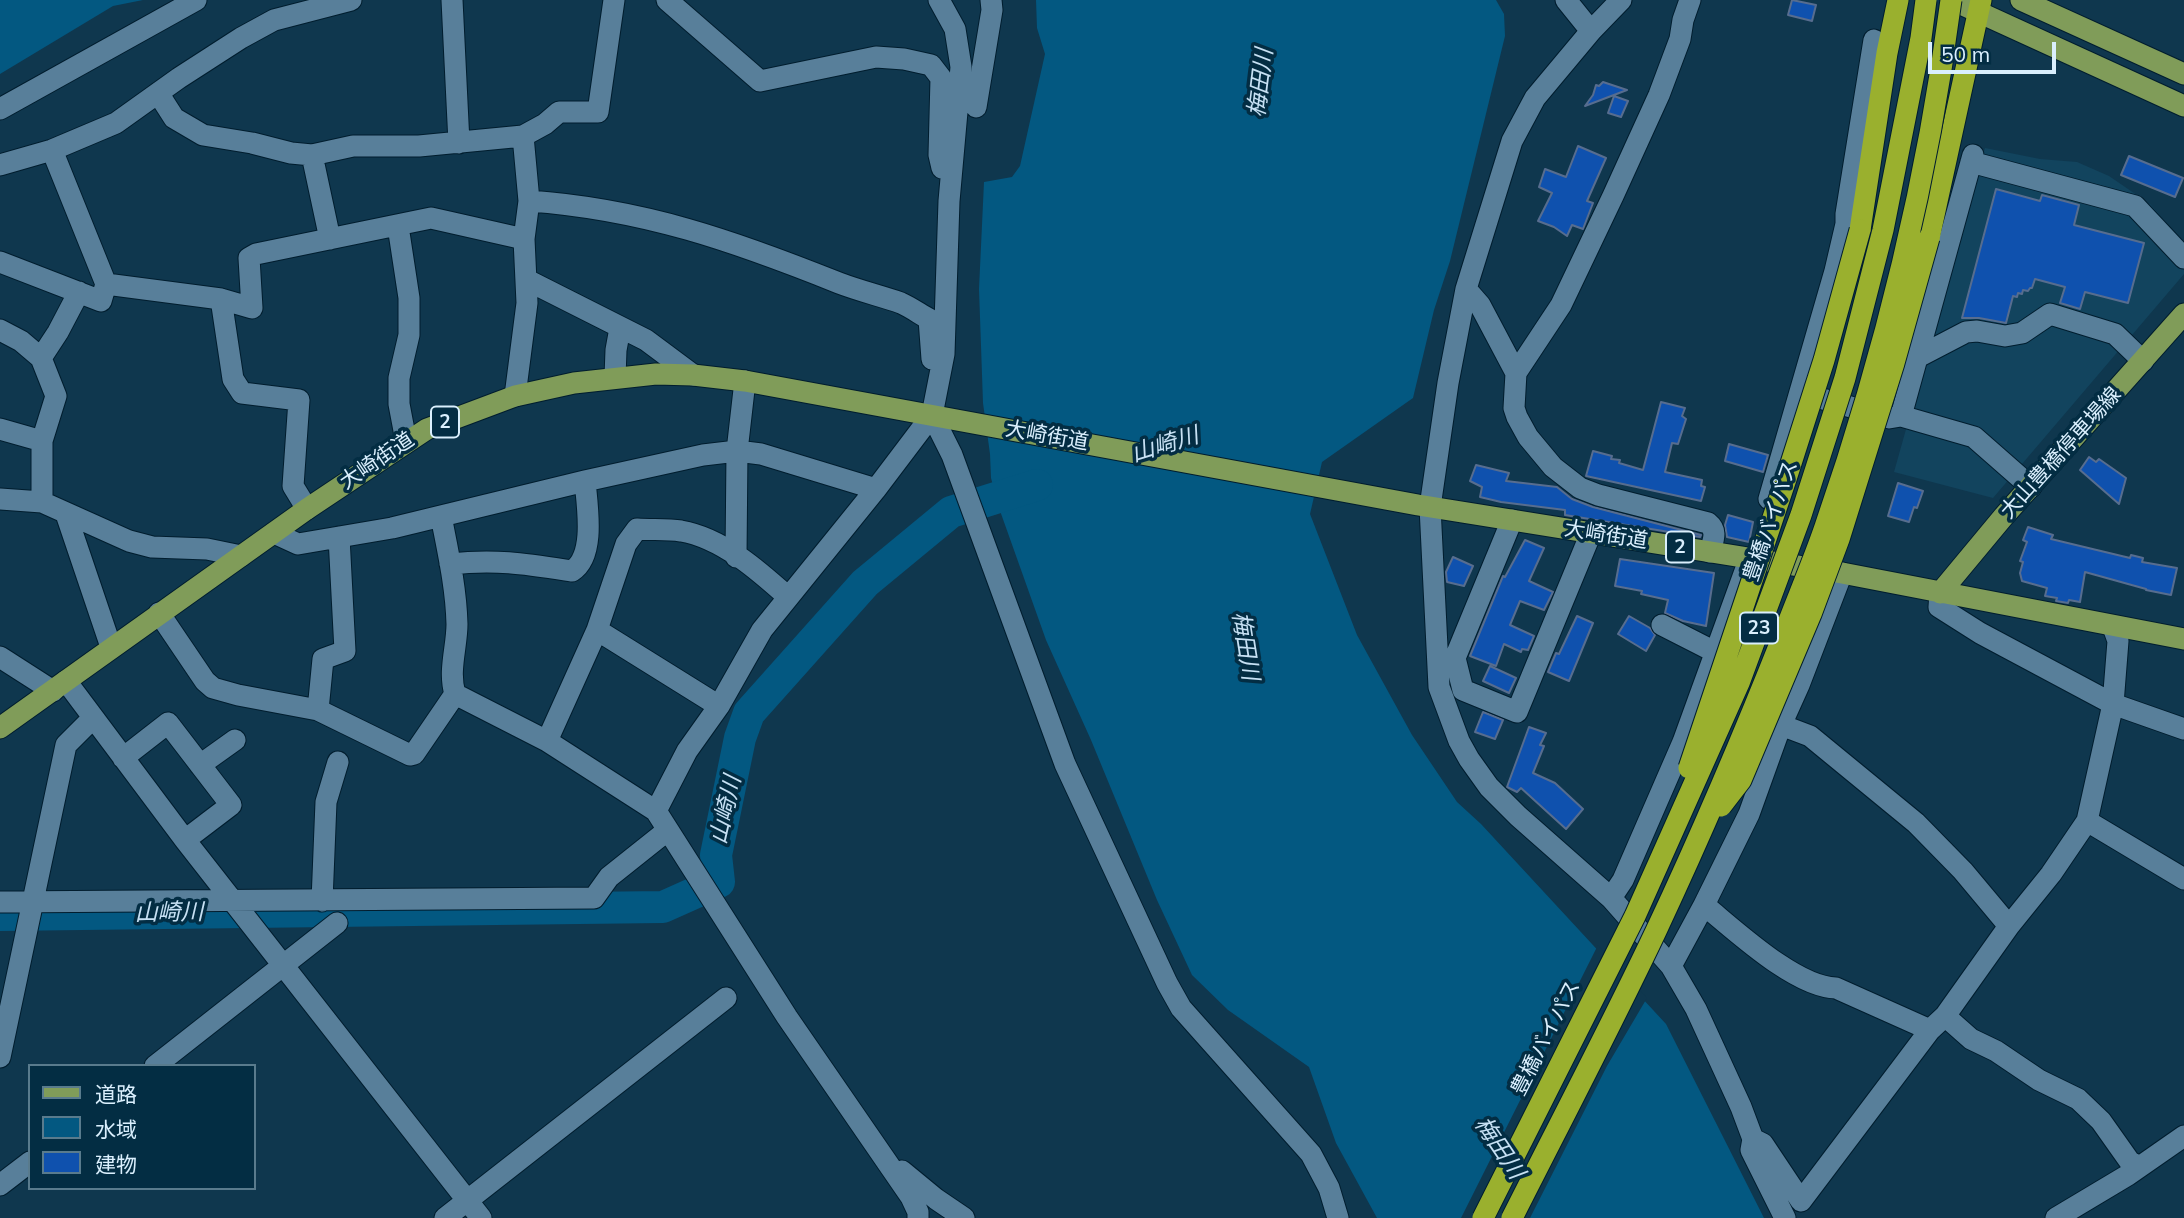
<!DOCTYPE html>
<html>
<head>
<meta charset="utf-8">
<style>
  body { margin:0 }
  #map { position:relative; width:2184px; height:1218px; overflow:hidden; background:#0f374e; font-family:Mulish,"Noto Sans JP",sans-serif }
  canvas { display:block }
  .legend { position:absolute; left:28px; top:1064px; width:228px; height:126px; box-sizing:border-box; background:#032d43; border:2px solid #597b8d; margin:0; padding:9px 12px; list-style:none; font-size:21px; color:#daeffd }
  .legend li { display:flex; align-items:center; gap:14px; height:35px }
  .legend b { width:35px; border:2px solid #597b8d }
  .scale { position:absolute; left:1928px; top:42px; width:128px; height:32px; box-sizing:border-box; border:4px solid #daeffd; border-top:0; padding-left:9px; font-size:21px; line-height:24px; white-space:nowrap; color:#daeffd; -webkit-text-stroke:5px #032d43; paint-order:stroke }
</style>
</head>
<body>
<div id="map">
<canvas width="2184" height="1218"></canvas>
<ul class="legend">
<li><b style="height:9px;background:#809c59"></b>道路</li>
<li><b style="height:19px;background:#035881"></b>水域</li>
<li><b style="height:19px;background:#0f51ae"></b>建物</li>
</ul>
<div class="scale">50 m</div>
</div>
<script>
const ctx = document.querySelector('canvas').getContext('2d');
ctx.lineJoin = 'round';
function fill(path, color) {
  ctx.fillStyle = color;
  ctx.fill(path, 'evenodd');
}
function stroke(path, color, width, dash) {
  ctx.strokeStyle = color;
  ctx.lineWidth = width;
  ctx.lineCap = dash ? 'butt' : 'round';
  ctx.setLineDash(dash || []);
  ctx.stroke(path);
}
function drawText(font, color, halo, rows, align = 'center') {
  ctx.font = font + ' Mulish,"Noto Sans JP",sans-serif';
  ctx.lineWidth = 7;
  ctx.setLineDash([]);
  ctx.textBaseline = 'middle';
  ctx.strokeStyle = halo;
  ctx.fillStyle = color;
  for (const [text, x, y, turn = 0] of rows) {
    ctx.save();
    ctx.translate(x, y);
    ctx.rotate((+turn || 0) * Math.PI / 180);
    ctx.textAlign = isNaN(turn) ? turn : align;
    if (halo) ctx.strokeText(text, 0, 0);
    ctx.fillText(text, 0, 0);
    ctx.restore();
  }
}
fill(new Path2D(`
  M1985 148 2040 159 2077 162 2109 176 2150 204 2184 243V274L1993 498 1894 472Z`), '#12445e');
fill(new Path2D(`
  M0 0H143L113 6 0 74Z
  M1036 0H1496L1504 14 1505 36 1450 261 1434 310 1413 398 1322 462 1310 514 1357 635 1412 735 1457 802 1481 824 1666 1024 1764 1218H1377L1336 1143 1309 1067 1228 1010 1192 975 1157 900 1091 740 1046 640 999 508 991 478 990 454 983 403 979 289 984 182 1012 177 1020 166 1045 54 1037 28Z`), '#035881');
fill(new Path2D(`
  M1598 945 1647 998 1607 1066 1530 1218H1461Z`), '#0f374e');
stroke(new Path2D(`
  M0 915 663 907 719 882 716 855 740 738 749 713 865 583 951 512 1037 485`), '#035881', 32);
const building = new Path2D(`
  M1792 0 1816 5 1812 21 1788 15Z
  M1603 82 1627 90 1585 106 1593 95 1596 85 1599 86Z
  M1614 96 1628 101 1621 117 1608 113Z
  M1578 146 1606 158 1587 201 1593 203 1583 229 1572 225 1567 236 1554 227 1538 221 1552 193 1539 187 1545 169 1566 177Z
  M2129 156 2183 178 2175 197 2121 175Z
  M1996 189 2040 201 2042 195 2079 205 2074 225 2144 243 2128 303 2085 292 2080 309 2060 303 2065 287 2035 279 2032 288H2030L2028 291 2023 290 2022 294 2018 293 2017 297 2013 296 2006 323 1979 318H1962Z
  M1661 402 1685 408 1682 416 1686 419 1678 444 1672 443 1665 472 1702 480 1701 486 1705 487 1701 501 1586 476 1593 451 1612 456 1611 459 1620 460 1619 463 1643 470Z
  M1729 444 1768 455 1763 472 1725 461Z
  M2089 457 2096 462 2099 459 2126 478 2119 504 2080 470Z
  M1476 465 1509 473 1506 481 1557 487 1572 499 1593 507 1701 535 1700 537 1565 515V510L1501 502 1480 497 1482 487 1470 481Z
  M1898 483 1923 491 1917 508 1914 507 1909 522 1888 516Z
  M1728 515 1753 522 1749 542 1727 537 1725 525Z
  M2028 527 2053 535 2051 539 2130 558 2131 555 2143 558 2142 562 2177 568 2171 595 2146 590V589L2085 572 2080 602 2069 600 2068 603 2056 601 2057 598 2045 596 2047 588 2022 581 2020 573 2023 562 2020 561 2027 542 2023 540Z
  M1525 540 1544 548 1529 581 1553 592 1544 610 1520 601 1510 625 1534 636 1528 650 1522 649 1521 652 1504 644 1496 666 1470 656 1503 576 1505 577Z
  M1453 557 1473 566 1464 586 1447 582 1446 572Z
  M1620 559 1714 573 1706 626 1683 621 1665 613 1668 600 1641 594 1642 591 1615 586Z
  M1577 616 1593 623 1569 681 1548 672 1556 653 1559 654Z
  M1629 616 1650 628 1655 635 1646 651 1618 634Z
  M1490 666 1516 678 1509 693 1483 681Z
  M1483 712 1503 720 1495 739 1475 732Z
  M1529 727 1546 733 1540 745 1544 746 1533 773 1555 783 1583 809 1566 829 1521 788 1517 792 1507 787Z`);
fill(building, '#0f51ae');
stroke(building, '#576d8f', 2);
const minor = new Path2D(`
  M452 0 459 143
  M667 0 760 81 876 57 904 59 931 65 941 78 939 155 942 168
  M1566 0 1591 31
  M1621 0 1591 31 1535 98 1512 141 1466 289 1448 383 1430 507 1439 687 1459 741 1469 759 1489 787 1518 816 1611 898 1671 966 1696 1009 1741 1107 1753 1139 1763 1144 1801 1201 1930 1030 1945 1016 2009 926 2051 874 2087 821 2113 704 2118 641 2113 627
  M158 93 174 118 203 135 252 143 291 153 312 155 353 146H419L523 136 545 124 559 112H598L614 0
  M976 107 992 10 991 0
  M0 109 196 0
  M312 155 330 239
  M1971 162 2135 206 2184 258
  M0 165 52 150 116 123 179 78 241 38 274 20 351 0
  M529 201C643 209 734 241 839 283 860 291 881 296 901 303 910 307 920 314 929 319L932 359
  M398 226 409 298V335L399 378V404L406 441
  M0 262 101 301 106 284 52 150
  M527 280 646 340 693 375
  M106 284 221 299 252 308 249 258 256 254 431 218 524 239
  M1466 289 1480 305 1516 373 1514 408 1517 417 1528 437 1553 467 1580 488 1598 495 1708 523C1718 531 1713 540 1710 552
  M221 299 233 379 242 393 299 400 293 486 307 509
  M0 330 21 341 41 358 56 396 42 441V502
  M1918 357 1966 332 1977 331 2005 336 2022 333 2050 314 2115 334 2143 361
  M41 358 58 332 79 292
  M1516 373 1561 305 1613 196 1659 95 1680 39 1683 20 1690 0
  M615 377 616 350 620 328
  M1802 393 1889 418 1901 416 1973 155
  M515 396 527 303 524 239 529 201 523 136
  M932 415 952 455 1065 764 1167 983 1181 1008 1311 1154 1329 1188 1338 1218
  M1901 416 1974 437 2031 487
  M0 429 42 441
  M0 499 42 502 129 541 152 547 207 549 241 556
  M1769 499 1835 271 1846 224V214L1874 40
  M66 514 111 647
  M441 516C448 552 456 587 457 624 457 647 448 671 455 694L547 741 656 811
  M1512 520 1455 658 1463 690 1517 712 1591 533
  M274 533 298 544 392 528 585 481 703 455 737 451 761 454 876 489
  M736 557 737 451 745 381
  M450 564C497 559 526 564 572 571 596 556 587 505 585 481
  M1842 573 1799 685 1781 725 1810 736 1916 823 1963 871 2009 926
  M1940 593 1939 607 1980 633 2113 704 2184 729
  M159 613 205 681 213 688 238 695 318 710 410 755 414 754 455 694
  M1662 625 1715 652
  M597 630 719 706
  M0 657 53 691
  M66 681 185 840 481 1218
  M318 710 323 659 345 651 339 537
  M1781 725 1749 814 1704 905C1735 930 1795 987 1836 988L1930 1030
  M547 741 597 630 626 544 637 529C652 530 667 529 681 531 722 538 759 571 788 597
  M123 758 168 723 231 805 185 840
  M200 765 235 740
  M2087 821 2184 879
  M1611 898 1623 880 1683 742 1749 560
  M322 901 326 802 338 762
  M0 902 594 898 609 877 668 830
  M1671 966 1704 905
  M1945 1016 1971 1039 1996 1051 2039 1080 2078 1099 2101 1121 2130 1162 2139 1166
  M0 1057 66 745 93 718
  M155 1066 337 923
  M1753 1139 1751 1150 1785 1218
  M902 1171 936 1199 964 1218
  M0 1185 30 1162
  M445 1218 726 998
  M918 1218V1212L911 1197 787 1017 656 811 687 751 719 706 762 630 876 489 932 415 944 354 949 201 961 67 955 29 939 0
  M2056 1218 2128 1175 2184 1136`);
const major = new Path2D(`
  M1952 0 2184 106
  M2021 0 2184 74
  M1940 593 2004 516 2184 314
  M0 728 307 509 427 429 515 396 574 383 656 374 693 375 745 381 1418 505 1842 573 2184 639`);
const highway = new Path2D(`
  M1860 230 1887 53 1898 0
  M1929 238 1981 0`);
stroke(minor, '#011d2e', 23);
stroke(major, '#011d2e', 23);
stroke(highway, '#011d2e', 23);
stroke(minor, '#587f9a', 21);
stroke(major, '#809c59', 21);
stroke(highway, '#9ab02e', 21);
const highwayBridge = new Path2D(`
  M1689 768 1786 479 1824 360 1860 230
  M1721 806 1741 780 1811 614 1839 539 1894 363 1929 238
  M1483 1218 1635 916 1739 683 1801 515 1845 378 1883 230 1921 38 1926 0
  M1512 1218C1560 1123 1610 1028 1656 931 1702 833 1745 732 1785 631 1798 597 1813 562 1825 527 1884 357 1928 178 1951 0`);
stroke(highwayBridge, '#011d2e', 23, []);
stroke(highwayBridge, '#9ab02e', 21);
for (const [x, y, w] of [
  [445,422,28],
  [1680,547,28],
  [1759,628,38]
]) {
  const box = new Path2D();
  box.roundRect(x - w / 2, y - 15.5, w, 31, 5);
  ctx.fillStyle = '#032d43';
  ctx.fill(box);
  stroke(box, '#daeffd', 2);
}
drawText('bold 19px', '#daeffd', null, [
  ["2",445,422],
  ["2",1680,547],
  ["23",1759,628]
]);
drawText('21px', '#daeffd', '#032d43', [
  ["大崎街道",1047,436,10],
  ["大山豊橋停車場線",2061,453,-48],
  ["大崎街道",377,461,-34],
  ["豊橋バイパス",1771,521,-71],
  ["大崎街道",1606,535,9],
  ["豊橋バイパス",1546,1038,-63]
]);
drawText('italic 23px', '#c7e1f4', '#032d43', [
  ["梅田川",1261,83,-83],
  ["山崎川",1165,445,-17],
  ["梅田川",1245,646,81],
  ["山崎川",726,810,-77],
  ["山崎川",169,913,-1],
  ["梅田川",1499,1148,56]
]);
</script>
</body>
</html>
